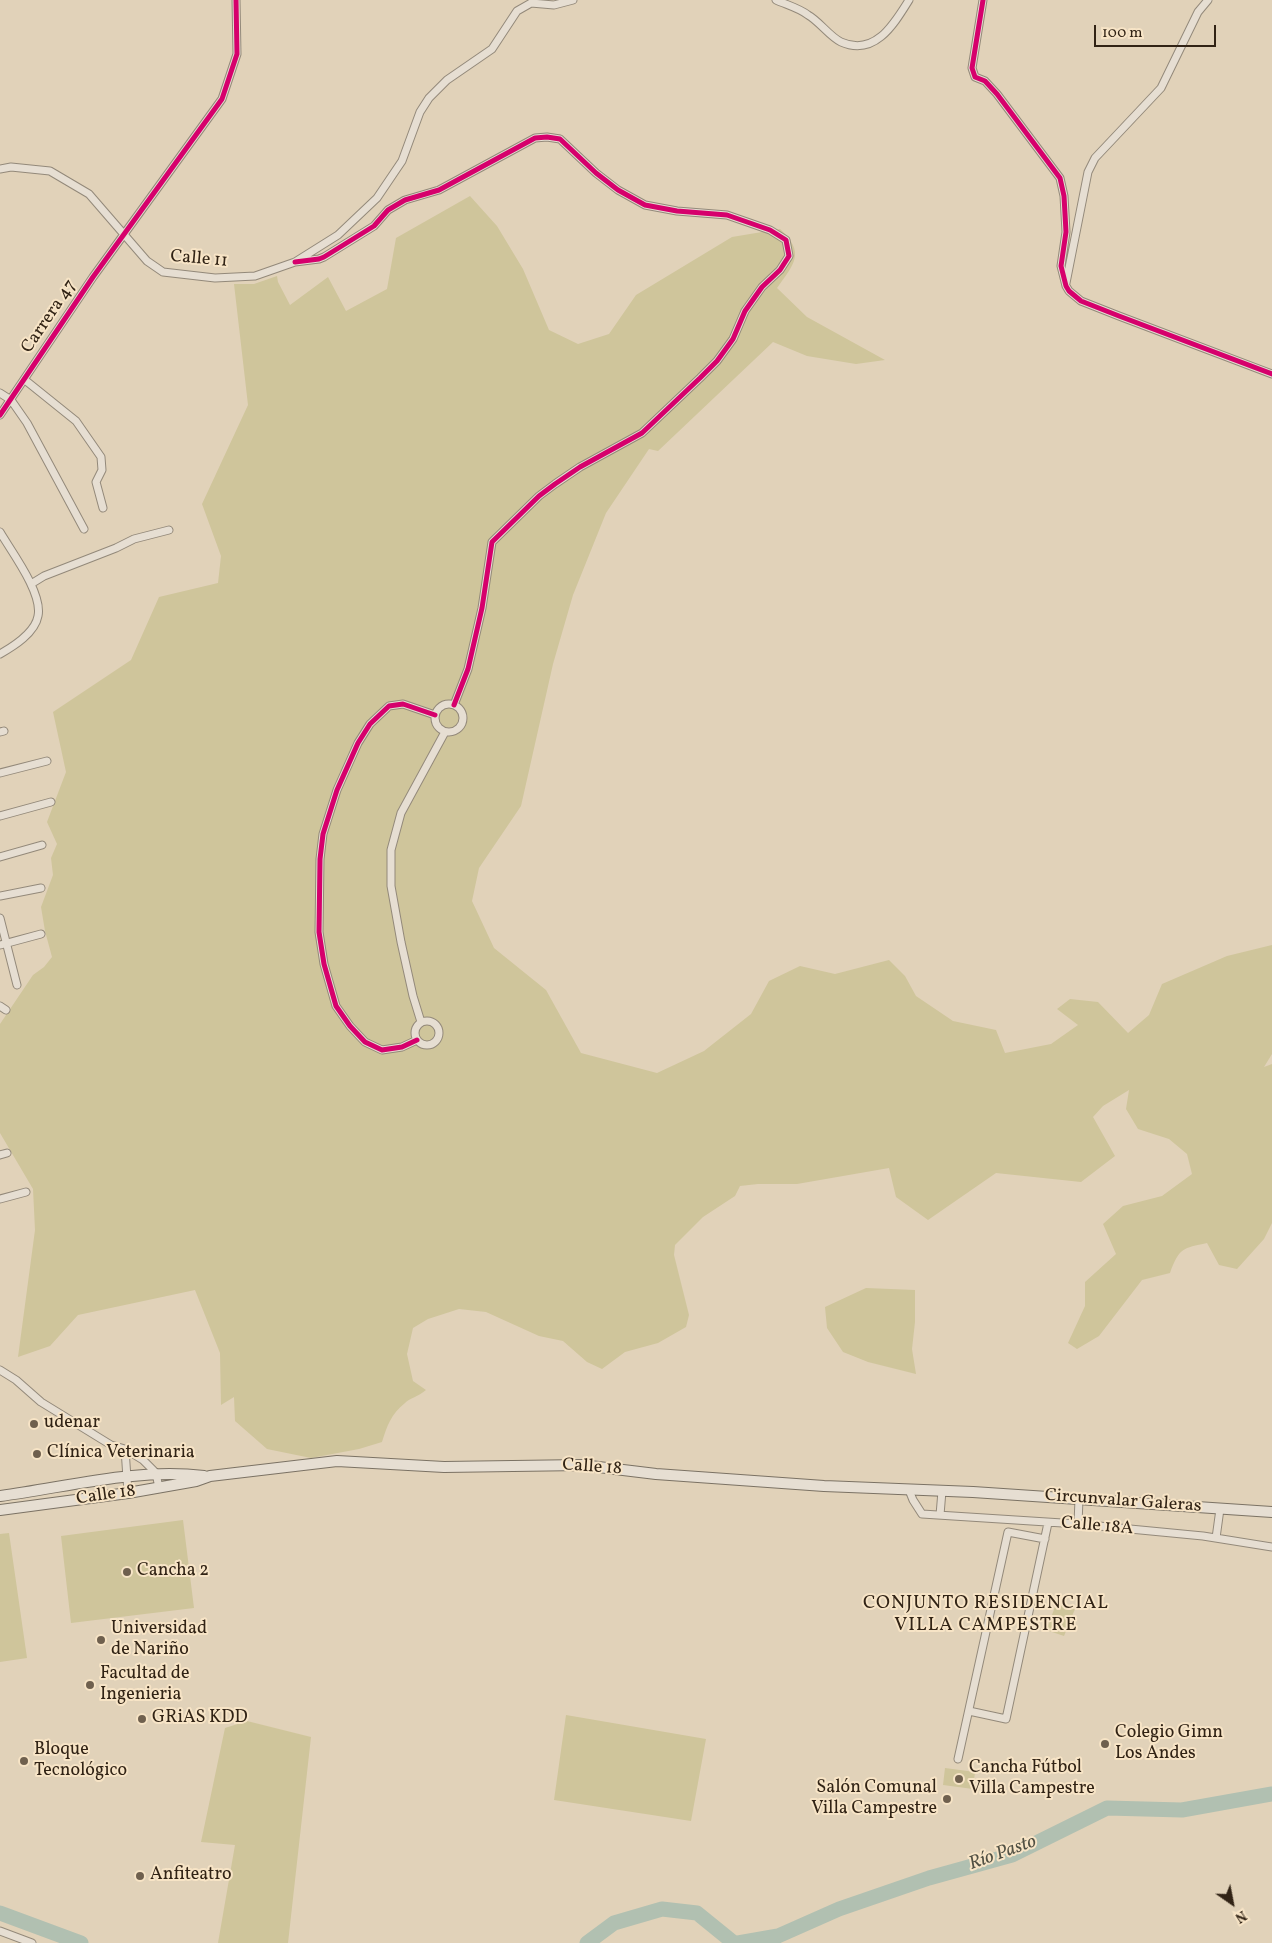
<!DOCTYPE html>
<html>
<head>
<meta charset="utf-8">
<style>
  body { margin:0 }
  #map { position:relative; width:1272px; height:1943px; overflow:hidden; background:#e1d2b9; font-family:Vollkorn,serif }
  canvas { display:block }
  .north { position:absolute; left:1207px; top:1878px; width:50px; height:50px; -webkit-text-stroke:4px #f7e4c6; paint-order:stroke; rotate:147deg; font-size:14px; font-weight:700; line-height:20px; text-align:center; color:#312315 }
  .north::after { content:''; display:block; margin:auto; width:18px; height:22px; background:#312315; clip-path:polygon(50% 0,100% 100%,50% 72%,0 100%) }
  .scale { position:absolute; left:1094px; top:25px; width:122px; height:22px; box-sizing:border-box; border:2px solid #312315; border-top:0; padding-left:6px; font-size:15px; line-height:18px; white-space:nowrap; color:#312315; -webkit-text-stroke:4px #f7e4c6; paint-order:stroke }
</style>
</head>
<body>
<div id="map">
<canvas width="1272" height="1943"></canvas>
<div class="north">N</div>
<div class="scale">100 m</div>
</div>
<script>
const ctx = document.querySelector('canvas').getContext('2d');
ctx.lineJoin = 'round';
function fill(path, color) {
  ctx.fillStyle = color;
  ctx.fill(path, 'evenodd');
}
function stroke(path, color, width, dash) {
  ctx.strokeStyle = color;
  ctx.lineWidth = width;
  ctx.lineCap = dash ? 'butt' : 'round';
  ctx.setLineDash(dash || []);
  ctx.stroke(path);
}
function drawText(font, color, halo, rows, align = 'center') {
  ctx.font = font + ' Vollkorn,serif';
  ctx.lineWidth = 4;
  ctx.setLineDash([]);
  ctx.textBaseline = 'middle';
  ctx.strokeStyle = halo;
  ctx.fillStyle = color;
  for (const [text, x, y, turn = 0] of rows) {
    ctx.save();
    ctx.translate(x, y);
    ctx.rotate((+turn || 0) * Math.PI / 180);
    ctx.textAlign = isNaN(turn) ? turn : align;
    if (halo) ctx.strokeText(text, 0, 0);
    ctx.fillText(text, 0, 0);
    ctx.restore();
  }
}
fill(new Path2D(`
  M470 196 497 226 523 269 549 330 578 344 609 334 636 295 732 237 780 229C806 253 794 264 777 288L807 317 885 360 856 364 807 356 773 342 658 451 649 449 606 513 573 595 553 664 521 806 479 868 472 901 494 948 546 990 581 1053 657 1073 704 1051 751 1014 769 981 800 966 835 974 889 960 905 976 916 996 953 1021 996 1030 1005 1053 1051 1044 1078 1025 1057 1009 1070 999 1098 1002 1128 1033 1149 1015 1162 984 1227 956 1272 945V1054L1264 1067 1272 1064V1223L1264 1239 1237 1269 1219 1265 1207 1243C1183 1248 1179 1248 1170 1273L1142 1280 1099 1336 1077 1349 1068 1343 1085 1306V1282L1116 1254 1103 1224 1123 1206 1162 1196 1192 1174 1187 1154 1169 1139 1138 1129 1126 1109 1129 1090 1103 1106 1093 1117 1115 1156 1081 1182 996 1173 928 1220 896 1197 889 1168 797 1184H758L740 1186 735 1196 703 1217 675 1245 674 1255 689 1315 686 1327 658 1343 625 1352 602 1369 587 1362 563 1341 539 1336 486 1312 459 1309 428 1319 413 1328 407 1354 413 1381 426 1390C418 1397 410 1398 405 1403 391 1414 387 1426 382 1442L359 1449 311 1458 267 1449 235 1421 234 1397 221 1405 220 1353 195 1290 78 1315 50 1346 18 1357 35 1230 33 1189 0 1133V1024L33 975 44 967 52 957 45 931 41 907 53 875 51 858 57 844 47 822 66 772 53 712 131 660 159 597 218 583 221 556 202 504 248 405 234 284H254L277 276 278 282 290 305 328 277 346 311 387 289 396 238Z
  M866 1288 915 1290V1322L912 1349 916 1374 868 1362 843 1352 827 1328 825 1307Z
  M183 1520 194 1608 71 1623 61 1536Z
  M9 1533 27 1658 0 1662V1534Z
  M1057 1602 1075 1609 1064 1636 1046 1630Z
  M566 1715 706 1739 691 1821 554 1800Z
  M247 1721 311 1737 288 1943H218L235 1845 201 1842 225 1728Z
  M945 1768 975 1772 973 1789 943 1785Z`), '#cfc59b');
stroke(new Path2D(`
  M0 1913 81 1943
  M587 1943 614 1923 662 1909 697 1913 734 1943
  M738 1943 778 1936 839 1909 929 1878 1012 1855 1107 1808 1182 1810 1272 1794`), '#b1c0b1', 15);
const minor = new Path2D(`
  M776 0C787 5 799 8 808 15 819 21 830 37 841 42 875 57 894 24 909 0
  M983 0 972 68 975 77 985 81 997 94 1060 178 1064 196 1066 232 1061 266 1066 286 1069 291 1081 301 1119 316 1272 374
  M0 169 11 167 50 171 89 194 147 261 163 272 215 278 255 276 295 262 338 235 377 198 402 161 420 112 429 98 447 80 492 49 517 11 531 3 554 5 573 0
  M295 262 319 259 324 257 374 226 388 210 405 200 439 190 535 138 547 137 560 139 596 173 618 190 645 205 677 211 727 215 770 230 786 240 789 256 780 270 762 287 745 311 733 339 717 361 700 378 642 433 580 467 555 484 539 496 492 542 482 608 468 669 454 705
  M1066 283 1088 172 1095 158 1161 88 1198 12 1208 0
  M25 380 76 421 101 457 102 470 96 482 103 508
  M0 393 11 400 27 423 84 529
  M0 415 93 277 222 99 237 54 236 0
  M0 532C11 551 43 593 38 616 35 633 14 646 0 654
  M31 584 44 576 116 548 134 539 169 530
  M435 718a14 14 0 1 1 28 0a14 14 0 1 1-28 0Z
  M0 732 4 731
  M0 773 47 761
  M0 816 51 802
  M0 857 42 845
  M0 896 41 888
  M0 918 17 985
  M0 945 41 934
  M0 1006 6 1010
  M415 1033a12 12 0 1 1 24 0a12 12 0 1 1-24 0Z
  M421 1022 413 996 401 942 391 886V850L401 813 445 732
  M417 1040 402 1047 382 1050 365 1042 350 1026 336 1006 324 964 319 932 320 859 323 834 337 790 358 743 370 724 389 706 403 704 435 715
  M0 1155 7 1153
  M0 1199 26 1192
  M0 1370 16 1380 41 1402 111 1445 125 1449 143 1460 156 1473 159 1488
  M125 1449 128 1493
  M909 1490 913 1500 922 1514 1078 1524 1203 1536 1272 1547
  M940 1515 942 1491
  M1078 1524 1079 1499
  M1216 1538 1220 1509
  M969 1711 1006 1719 1048 1523
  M958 1759 1008 1532 1045 1539
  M0 1931 32 1943`);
const secondary = new Path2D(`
  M0 1496C68 1487 135 1468 204 1476
  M0 1510 128 1493 196 1481 210 1476 337 1461 444 1467 582 1465 656 1474 824 1486 973 1492 1272 1512`);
stroke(minor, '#93897a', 9);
stroke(secondary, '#7b7264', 12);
stroke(minor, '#e6ded2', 7);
stroke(secondary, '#e6ded2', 10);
stroke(new Path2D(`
  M983 0 972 68 975 77 985 81 997 94 1060 178 1064 196 1066 232 1061 266 1066 286 1069 291 1081 301 1119 316 1272 374
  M295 262 319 259 324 257 374 226 388 210 405 200 439 190 535 138 547 137 560 139 596 173 618 190 645 205 677 211 727 215 770 230 786 240 789 256 780 270 762 287 745 311 733 339 717 361 700 378 642 433 580 467 555 484 539 496 492 542 482 608 468 669 454 705
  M0 415 93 277 222 99 237 54 236 0
  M417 1040 402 1047 382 1050 365 1042 350 1026 336 1006 324 964 319 932 320 859 323 834 337 790 358 743 370 724 389 706 403 704 435 715`), '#d6006c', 5);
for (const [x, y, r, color] of [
  [34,1424,5,"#6f604e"],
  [37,1454,5,"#6f604e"],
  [127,1572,5,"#6f604e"],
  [101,1640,5,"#6f604e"],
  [90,1685,5,"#6f604e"],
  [142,1719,5,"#6f604e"],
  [1105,1744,5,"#6f604e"],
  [24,1761,5,"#6f604e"],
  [959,1779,5,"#6f604e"],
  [947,1799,5,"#6f604e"],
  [140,1876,5,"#6f604e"]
]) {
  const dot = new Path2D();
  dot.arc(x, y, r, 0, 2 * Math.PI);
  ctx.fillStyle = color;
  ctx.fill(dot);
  stroke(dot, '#f7e4c6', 2);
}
drawText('18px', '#312315', '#f7e4c6', [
  ["Calle 11",199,260,5],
  ["Carrera 47",50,317,-56],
  ["Calle 18",592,1468,4],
  ["Calle 18",106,1496,-8],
  ["Circunvalar Galeras",1123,1502,4],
  ["Calle 18A",1097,1527,5]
]);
drawText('18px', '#312315', '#f7e4c6', [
  ["udenar",44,1424],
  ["Clínica Veterinaria",47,1454],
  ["Cancha 2",137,1572],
  ["Universidad",111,1630],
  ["de Nariño",111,1651],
  ["Facultad de",100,1675],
  ["Ingenieria",100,1696],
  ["GRiAS KDD",152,1719],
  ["Colegio Gimn",1115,1734],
  ["Los Andes",1115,1755],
  ["Bloque",34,1751],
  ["Tecnológico",34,1772],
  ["Cancha Fútbol",969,1769],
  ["Villa Campestre",969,1790],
  ["Salón Comunal",937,1789,"right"],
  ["Villa Campestre",937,1810,"right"],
  ["Anfiteatro",150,1876]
], 'left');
ctx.letterSpacing = '1px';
drawText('19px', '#312315', '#f7e4c6', [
  ["CONJUNTO RESIDENCIAL",986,1605],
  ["VILLA CAMPESTRE",986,1627]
]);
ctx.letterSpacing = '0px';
drawText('italic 19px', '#515043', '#f7e4c6', [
  ["Río Pasto",1003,1854,-20]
]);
</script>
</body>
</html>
